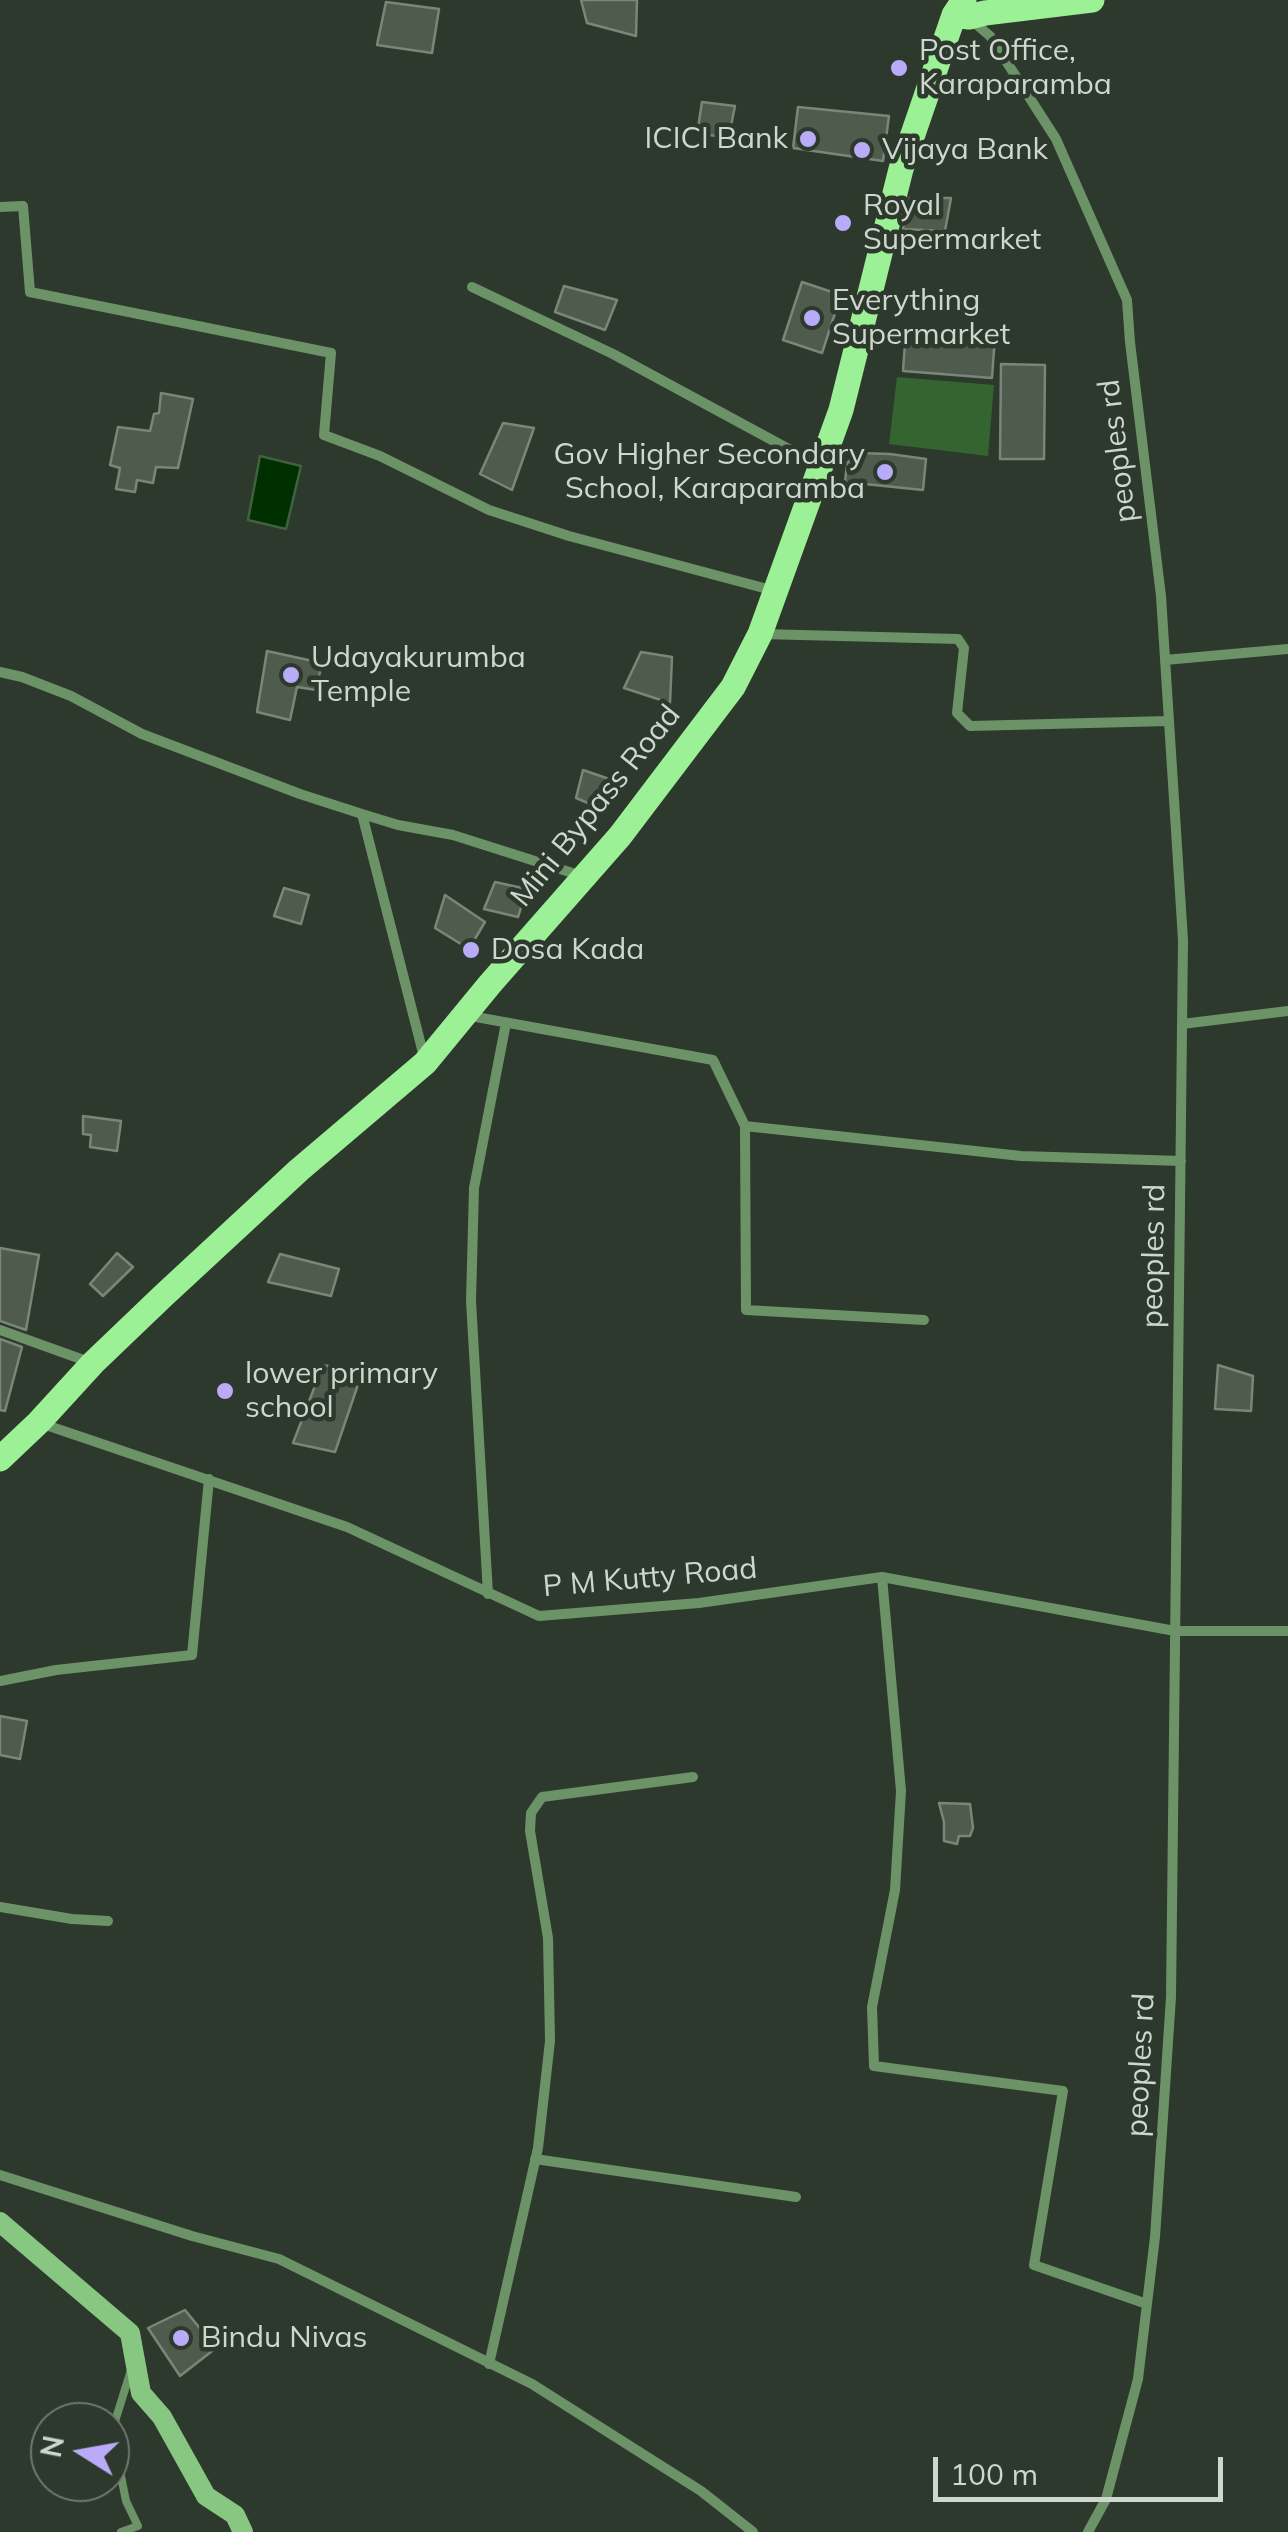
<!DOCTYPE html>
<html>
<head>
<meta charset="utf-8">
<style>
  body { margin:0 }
  #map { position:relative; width:1288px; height:2532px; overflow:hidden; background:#2d392c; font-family:Mulish,sans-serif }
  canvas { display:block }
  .north { position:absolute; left:30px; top:2402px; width:100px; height:100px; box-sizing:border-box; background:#2d392c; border:2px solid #6e786d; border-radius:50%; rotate:281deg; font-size:28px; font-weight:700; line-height:40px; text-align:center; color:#cfd6ce }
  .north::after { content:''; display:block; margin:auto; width:35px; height:45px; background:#b9abf7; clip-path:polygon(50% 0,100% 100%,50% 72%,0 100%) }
  .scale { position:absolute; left:933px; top:2457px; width:290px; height:45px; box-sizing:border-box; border:5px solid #cfd6ce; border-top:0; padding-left:12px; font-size:30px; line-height:35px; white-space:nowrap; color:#cfd6ce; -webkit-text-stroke:8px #2d392c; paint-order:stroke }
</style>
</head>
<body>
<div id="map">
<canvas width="1288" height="2532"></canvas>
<div class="north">N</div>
<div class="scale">100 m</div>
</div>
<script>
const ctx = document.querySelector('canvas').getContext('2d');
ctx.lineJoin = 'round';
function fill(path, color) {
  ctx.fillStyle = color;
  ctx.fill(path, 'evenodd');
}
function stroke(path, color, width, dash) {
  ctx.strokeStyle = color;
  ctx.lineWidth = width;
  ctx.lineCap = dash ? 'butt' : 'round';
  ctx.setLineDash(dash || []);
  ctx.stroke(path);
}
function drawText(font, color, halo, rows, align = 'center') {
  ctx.font = font + ' Mulish,sans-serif';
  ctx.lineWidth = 9;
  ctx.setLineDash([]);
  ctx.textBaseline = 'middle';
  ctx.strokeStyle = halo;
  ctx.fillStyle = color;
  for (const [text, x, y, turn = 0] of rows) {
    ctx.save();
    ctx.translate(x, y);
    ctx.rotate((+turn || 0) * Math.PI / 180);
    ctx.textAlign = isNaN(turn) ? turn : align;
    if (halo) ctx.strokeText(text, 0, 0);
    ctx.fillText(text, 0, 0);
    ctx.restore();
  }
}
fill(new Path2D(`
  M897 377 994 385 988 456 889 444Z`), '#346530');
const water = new Path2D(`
  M260 456 301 466 286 529 248 520Z`);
fill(water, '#002f00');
stroke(water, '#3e613e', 2.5);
const building = new Path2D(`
  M581 0H637L636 36 587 23Z
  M386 2 439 9 432 53 377 45Z
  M702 102 735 106 731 126H719L718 136 697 134Z
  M798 107 889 116 883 161 793 148Z
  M910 198H951L945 231 903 229Z
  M802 282 841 295 822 353 783 340Z
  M564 286 617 300 605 330 555 312Z
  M906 329 995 336 992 378 903 371Z
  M1001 364 1045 365 1044 459H1000Z
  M161 393 193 399 178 468 156 467 153 483 137 480 135 492 116 489 120 468 110 465 118 427 150 431 154 414 159 413Z
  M503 423 534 428 512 490 480 474Z
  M858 453 890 454 926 459 923 490 845 482 847 463Z
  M267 651 322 663 316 690 297 687 290 720 257 712Z
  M641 652 672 657 670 703 624 688Z
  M583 770 624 784 607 811 576 798Z
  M495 882 527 889 518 917 484 909Z
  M284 888 309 895 301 924 274 916Z
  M445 895 485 922 469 949 435 928Z
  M83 1116 121 1121 117 1151 90 1147 91 1135 83 1134Z
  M0 1248 39 1255 26 1330 0 1321Z
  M117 1253 133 1267 103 1296 90 1284Z
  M280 1254 339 1269 331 1296 268 1282Z
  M0 1339 22 1347 5 1411 0 1410Z
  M323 1365 362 1373 335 1452 293 1443Z
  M1218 1365 1253 1376 1251 1411 1215 1409Z
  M0 1716 27 1721 20 1759 0 1755Z
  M939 1803 970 1804 973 1828 970 1836H959L957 1844 944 1841V1822Z
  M185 2310 216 2348 180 2376 148 2328Z`);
fill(building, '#4f5b4d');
stroke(building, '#798678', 2.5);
stroke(new Path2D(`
  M121 2532 138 2526 126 2501 112 2431 131 2370`), '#6b9367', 8);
stroke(new Path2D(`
  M970 19 990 36 1056 139 1127 300 1130 342 1161 596 1183 940 1171 1997 1155 2237 1138 2379 1106 2499 1088 2532
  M0 207 23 206 30 292 331 353 324 435 380 456 489 510 569 536 775 591
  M472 287 613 354 820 466
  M761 634 958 639 964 648 957 713 970 726 1169 721
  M1165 660 1288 649
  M0 672 22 677 71 696 142 734 300 794 362 814 424 1057
  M362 814 398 825 453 835 582 876
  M465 1015 713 1060 745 1126 746 1310 924 1320
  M1182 1024 1288 1011
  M745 1126 1021 1156 1181 1161
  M0 1330 92 1363
  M40 1423 347 1527 539 1616 699 1603 882 1577 1175 1631H1288
  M882 1577 901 1791 895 1890 872 2007 874 2066 1063 2091 1034 2265 1147 2304
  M488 1594 471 1301 474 1188 506 1023
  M0 1681 56 1670 192 1655 209 1479
  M0 1907 72 1919 108 1921
  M535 2159 796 2197
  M0 2175 192 2236 279 2259 532 2384 701 2491 753 2532
  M489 2364 538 2148 550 2041 548 1938 530 1831 531 1813 542 1797 693 1777`), '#6b9367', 10);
stroke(new Path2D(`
  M0 2222 130 2333 141 2393 162 2417 206 2496 235 2515 243 2532`), '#87c781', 20);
stroke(new Path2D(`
  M954 15 969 17 985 13 1092 0
  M0 1459 39 1422 93 1363 163 1296 299 1170 425 1063 490 984 620 836 733 687 760 634 841 410 901 169 954 15 964 0`), '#9cf095', 25);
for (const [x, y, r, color] of [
  [899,68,10,"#b9abf7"],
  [808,139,10,"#b9abf7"],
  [862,150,10,"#b9abf7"],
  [843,223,10,"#b9abf7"],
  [812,318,10,"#b9abf7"],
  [885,472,10,"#b9abf7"],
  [291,675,10,"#b9abf7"],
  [471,950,10,"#b9abf7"],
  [225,1391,10,"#b9abf7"],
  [181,2338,10,"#b9abf7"]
]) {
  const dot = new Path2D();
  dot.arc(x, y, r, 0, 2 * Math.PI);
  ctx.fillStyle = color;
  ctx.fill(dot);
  stroke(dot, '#2d392c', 4);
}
drawText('30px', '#cfd6ce', '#2d392c', [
  ["Post Office,",919,51],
  ["Karaparamba",919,85],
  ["ICICI Bank",788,139,"right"],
  ["Vijaya Bank",882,150],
  ["Royal",863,206],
  ["Supermarket",863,240],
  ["Everything",832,301],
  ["Supermarket",832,335],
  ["Gov Higher Secondary",865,455,"right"],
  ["School, Karaparamba",865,489,"right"],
  ["Udayakurumba",311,658],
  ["Temple",311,692],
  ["Dosa Kada",491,950],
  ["lower primary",245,1374],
  ["school",245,1408],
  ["Bindu Nivas",201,2338]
], 'left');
drawText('30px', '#cfd6ce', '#2d392c', [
  ["peoples rd",1118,451,-97],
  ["Mini Bypass Road",596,806,-51],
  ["peoples rd",1154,1256,-89],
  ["P M Kutty Road",650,1578,-5],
  ["peoples rd",1141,2065,-87]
]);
</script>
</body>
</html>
